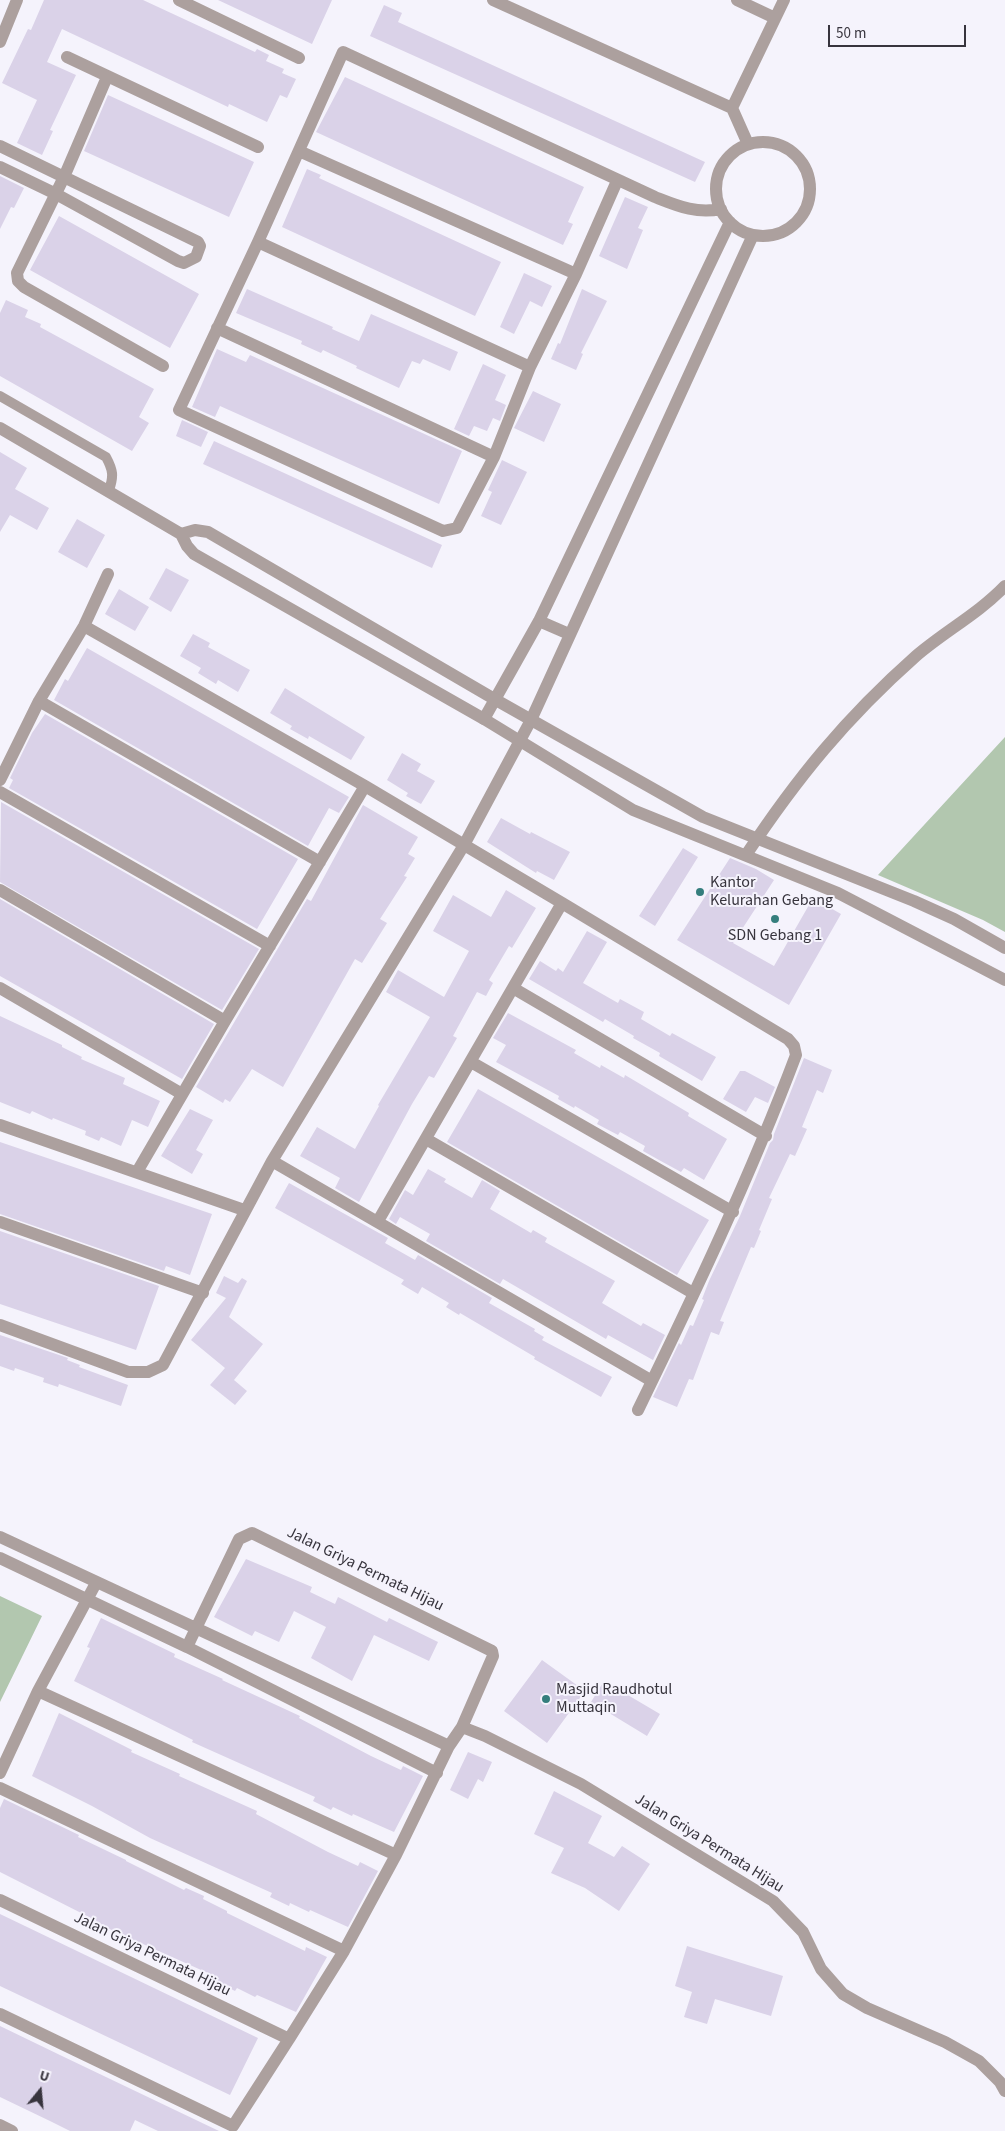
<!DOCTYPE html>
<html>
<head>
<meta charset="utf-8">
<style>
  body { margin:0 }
  #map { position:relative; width:1005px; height:2131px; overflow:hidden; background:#f5f3fc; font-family:"Source Sans 3",sans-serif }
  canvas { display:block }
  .north { position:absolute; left:15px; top:2066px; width:50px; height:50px; -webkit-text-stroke:4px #f5f3fc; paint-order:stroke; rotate:17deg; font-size:14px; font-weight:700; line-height:20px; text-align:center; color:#37343d }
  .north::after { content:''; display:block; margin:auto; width:18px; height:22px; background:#37343d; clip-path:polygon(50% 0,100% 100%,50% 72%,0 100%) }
  .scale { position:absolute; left:828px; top:25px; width:138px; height:22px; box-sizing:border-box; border:2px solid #37343d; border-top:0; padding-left:6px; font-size:15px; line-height:18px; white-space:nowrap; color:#37343d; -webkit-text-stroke:4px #f5f3fc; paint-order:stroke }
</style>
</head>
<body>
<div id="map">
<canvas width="1005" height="2131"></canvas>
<div class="north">U</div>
<div class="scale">50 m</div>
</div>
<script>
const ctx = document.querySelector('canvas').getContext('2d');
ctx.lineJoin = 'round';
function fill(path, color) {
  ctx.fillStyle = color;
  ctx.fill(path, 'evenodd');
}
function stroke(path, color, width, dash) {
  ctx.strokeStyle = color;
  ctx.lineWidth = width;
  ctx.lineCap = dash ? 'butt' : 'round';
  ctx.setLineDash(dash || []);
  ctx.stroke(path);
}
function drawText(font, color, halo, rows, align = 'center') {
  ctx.font = font + ' "Source Sans 3",sans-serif';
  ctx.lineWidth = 4;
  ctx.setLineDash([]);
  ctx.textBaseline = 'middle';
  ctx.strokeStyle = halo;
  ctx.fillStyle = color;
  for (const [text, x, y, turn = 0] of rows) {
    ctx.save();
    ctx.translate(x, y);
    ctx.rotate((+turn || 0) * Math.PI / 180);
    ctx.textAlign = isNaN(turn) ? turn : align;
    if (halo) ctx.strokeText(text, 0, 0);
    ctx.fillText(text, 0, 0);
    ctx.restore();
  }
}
fill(new Path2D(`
  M1005 737V932L983 920 878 875Z
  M0 1596 42 1616 0 1702Z`), '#b2c7af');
fill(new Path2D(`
  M44 0H143L255 52 257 49 269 55 266 61 284 69 282 73 296 79 287 98 280 95 267 122 229 104 228 107 62 29 47 62 76 75 50 130 53 131 42 155 17 143 37 100 2 83 28 29 31 30Z
  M218 0H332L312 44Z
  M384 5 402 13 398 22 705 162 695 182 370 36Z
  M345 77 584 187 568 222 573 224 563 245 316 132Z
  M108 95 254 162 229 217 84 151Z
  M307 169 321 175 319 178 501 262 475 316 282 227Z
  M0 176 24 188 14 208 11 207 0 229Z
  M625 197 648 207 638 228 643 230 627 269 599 256Z
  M59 216 199 294 170 348 30 270Z
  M524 273 552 286 542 307 530 301 514 334 500 327Z
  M247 289 333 327 332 329 359 341 371 314 458 352 450 371 423 359 420 364 412 361 399 388 356 368 357 366 323 350 321 353 301 344 302 341 236 313Z
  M582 289 607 301 581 353 583 354 576 370 551 359 558 343 560 344Z
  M6 300 28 310 25 317 41 324 40 327 154 389 139 417 149 423 132 451 0 376V313Z
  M217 349 246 362 250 355 462 451 439 504 220 406 215 417 192 407Z
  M483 364 506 375 495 400 506 405 500 421 493 418 487 431 474 426 469 436 454 429Z
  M533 391 561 404 544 442 514 428Z
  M182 420 208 432 201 447 176 436Z
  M214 441 442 545 432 568 203 464Z
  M0 452 27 468 15 489 49 508 37 530 10 515 0 532Z
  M502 460 527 472 501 525 481 516 492 492 488 490Z
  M77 519 105 535 87 568 58 552Z
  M166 568 189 580 171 612 149 599Z
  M119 589 149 607 135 631 105 614Z
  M193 634 210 643 208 647 250 670 238 692 218 680 216 684 198 673 201 668 180 656Z
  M87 648 349 797 339 813 329 808 308 846 54 700 65 679 68 681Z
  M285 688 365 737 351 760 309 736 308 739 290 729 292 726 270 713Z
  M45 714 298 859 257 929 9 788 13 780 10 778 32 733Z
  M402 753 421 764 417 771 435 781 421 804 406 796 408 793 387 780Z
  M1 802 259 949 222 1010 0 882Z
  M363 805 418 837 408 854 415 858 404 876 407 877 380 919 387 923 362 963 355 959 283 1087 252 1069 230 1102 225 1099 223 1103 196 1087 307 899 311 901Z
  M501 818 530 834 531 832 570 852 554 880 537 871 536 873 487 842Z
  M683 848 698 857 655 926 639 916Z
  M730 858 756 869 774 880 733 943 774 966 813 898 841 914 789 1005 677 940Z
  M506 890 536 908 512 948 509 946 489 980 493 983 486 996 477 992 453 1036 457 1038 434 1078 429 1076 412 1104 359 1202 335 1188 340 1178 300 1156 317 1127 355 1149 379 1106 378 1105 430 1017 386 992 398 970 444 997 469 951 433 931 453 895 491 917Z
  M0 899 214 1024 182 1079 0 976Z
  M587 931 607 942 583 983 618 1003 620 999 644 1012 641 1019 670 1036 672 1033 716 1057 702 1081 659 1056 660 1053 633 1038 634 1036 605 1019 603 1022 529 979 540 961 556 971 558 968 563 972Z
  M508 1013 576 1050 574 1053 600 1068 601 1065 624 1078 625 1075 689 1113 688 1116 727 1139 704 1180 684 1168 681 1172 659 1160 643 1151 645 1146 620 1132 618 1135 597 1124 599 1120 575 1106 574 1108 558 1099 559 1096 496 1062 506 1045 493 1038Z
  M0 1016 62 1045V1047L82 1057 81 1059 125 1078 123 1084 160 1101 148 1127 132 1120 121 1146 101 1137 99 1141 85 1135 86 1131 53 1118 52 1120 32 1111 30 1114 0 1102Z
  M804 1058 832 1070 823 1093 817 1090 802 1127 807 1129 795 1156 790 1154 769 1198 772 1199 759 1230 761 1231 754 1248 751 1247 720 1321 724 1322 719 1335 711 1332 693 1380 689 1379 677 1407 653 1397 679 1343 681 1345 690 1325 693 1326 704 1300 702 1299 709 1281 740 1216 770 1143 773 1140 774 1134Z
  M740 1071H745L775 1087 768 1103 755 1097 746 1112 723 1099Z
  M478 1089 709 1220 677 1275 447 1142Z
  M190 1109 213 1120 196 1150 203 1154 192 1174 161 1156Z
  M0 1142 212 1214 190 1275 166 1266 164 1271 0 1214Z
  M428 1169 446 1179 444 1182 472 1198 482 1180 500 1191 490 1209 531 1233 533 1230 547 1238 545 1242 615 1281 602 1303 641 1326 643 1323 665 1335 653 1360 608 1335 606 1339 503 1279 500 1284 426 1241 430 1234 400 1217 396 1224 389 1219 405 1190 413 1195Z
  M289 1183 388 1238 385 1243 415 1260 418 1255 492 1298 489 1303 535 1329 534 1331 544 1337 542 1340 612 1377 601 1397 534 1359 535 1357 460 1313 459 1315 446 1307 449 1303 422 1287 418 1294 401 1284 404 1280 275 1208Z
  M0 1231 159 1286 136 1350 0 1304Z
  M224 1276 238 1283 242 1278 247 1281 229 1317 263 1344 234 1380 247 1391 235 1405 210 1385 225 1368 191 1340 226 1298 216 1293Z
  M0 1335 68 1358 67 1360 80 1365 79 1367 128 1385 121 1406 59 1384 58 1387 43 1382 44 1378 15 1368 14 1371 0 1366Z
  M246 1559 312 1587 310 1592 335 1604 338 1597 387 1622 389 1618 438 1642 429 1661 374 1635 352 1681 311 1658 326 1627 294 1611 279 1642 255 1631 252 1636 214 1617Z
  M101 1618 175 1654 174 1657 223 1679 222 1680 300 1716 299 1718 371 1756 401 1770 403 1766 423 1776 394 1832 353 1814 352 1816 333 1807 331 1810 313 1801 315 1797 192 1742 193 1740 74 1681 90 1648 87 1647Z
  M542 1660 585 1691 547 1743 504 1711Z
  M604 1681 660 1714 647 1736 591 1702Z
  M59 1713 132 1750 131 1752 180 1774 179 1776 257 1811 256 1814 328 1852 358 1866 360 1862 378 1871 348 1927 310 1910 309 1912 290 1903 289 1906 270 1897 272 1893 150 1838 92 1806 32 1776Z
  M468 1752 492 1762 483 1782 478 1779 468 1799 450 1790Z
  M554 1791 602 1816 588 1843 614 1857 622 1846 650 1864 619 1911 585 1888 551 1873 564 1848 534 1834Z
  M4 1799 79 1835 78 1837 126 1860V1861L184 1890 186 1888 204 1896 203 1899 227 1911V1913L305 1951 306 1947 327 1957 296 2012 257 1995 255 1997 237 1988 235 1991 217 1982 219 1978 96 1923 97 1921 0 1872V1808Z
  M0 1914 258 2038 230 2095 0 1986Z
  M687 1946 783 1976 771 2016 715 1999 707 2024 684 2017 692 1992 675 1986Z
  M0 2026 62 2056 219 2131H158L135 2120 130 2131H70L52 2122 0 2097Z`), '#dad2e8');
stroke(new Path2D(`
  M0 396 106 457C113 470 114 476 109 490`), '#aca09e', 10);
stroke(new Path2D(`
  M179 0 299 58
  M493 0 732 108 748 144
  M737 0 775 18
  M0 42 17 0
  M67 57 258 147
  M107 77 64 177 17 273 18 281 24 287 163 366
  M732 108 784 0
  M716 189a47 47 0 1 1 94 0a47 47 0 1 1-94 0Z
  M0 146 198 242 200 246 196 257 184 263 178 261 56 194 0 167
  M299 151 576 274
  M617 181 576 274 530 367 494 457 457 528 443 531 179 410 258 242 343 52 655 197C678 206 696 214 721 209
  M258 242 530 367
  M217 328 494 457
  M539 621 569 634
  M84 626 365 786 562 903 378 1221
  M39 701 320 862
  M484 719 539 621 730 222
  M0 780 39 701 84 626 108 574
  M0 792 270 946
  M746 855C797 778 846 718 916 656 945 631 978 614 1005 586
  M0 890 225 1021
  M562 903 788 1039 794 1046 796 1055C750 1177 695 1293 638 1410
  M0 988 182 1094
  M513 988 766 1136
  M471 1062 733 1212
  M0 1125 244 1210
  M426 1139 693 1293
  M272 1161 652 1381
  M137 1172 225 1021 365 786
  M0 1222 203 1293
  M0 1325 128 1372H148L163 1365 272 1161 464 845 531 720 753 235
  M0 1537 449 1746
  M0 1558 187 1647 437 1773
  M38 1691 396 1855
  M462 1727 485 1736 581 1784 773 1901 803 1932 821 1969 843 1994 867 2008 945 2042 979 2061 1000 2082 1005 2091
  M0 1773 38 1691 96 1583
  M0 1788 344 1951
  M0 1900 289 2039 344 1951 396 1855 449 1746 462 1727 493 1656 492 1651 252 1533 239 1539 187 1647
  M0 2014 233 2126 289 2039
  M0 2125 12 2131`), '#aca09e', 12);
stroke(new Path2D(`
  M0 428 181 534 187 546 194 554 484 719 633 810 838 893 1005 980
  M181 534 195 530 208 532 496 700 703 817 914 901 954 919 1005 948`), '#aca09e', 12);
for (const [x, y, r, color] of [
  [700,892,5,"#357e7d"],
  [775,919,5,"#357e7d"],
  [546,1699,5,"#357e7d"]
]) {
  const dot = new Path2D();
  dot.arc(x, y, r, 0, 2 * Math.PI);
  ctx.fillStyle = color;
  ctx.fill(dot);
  stroke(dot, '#f5f3fc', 2);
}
drawText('16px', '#37343d', '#f5f3fc', [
  ["Kantor",710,883],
  ["Kelurahan Gebang",710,901],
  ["SDN Gebang 1",775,936,"center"],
  ["Masjid Raudhotul",556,1690],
  ["Muttaqin",556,1708]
], 'left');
drawText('16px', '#37343d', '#f5f3fc', [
  ["Jalan Griya Permata Hijau",365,1570,26],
  ["Jalan Griya Permata Hijau",709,1844,32],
  ["Jalan Griya Permata Hijau",152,1955,26]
]);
</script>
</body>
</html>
